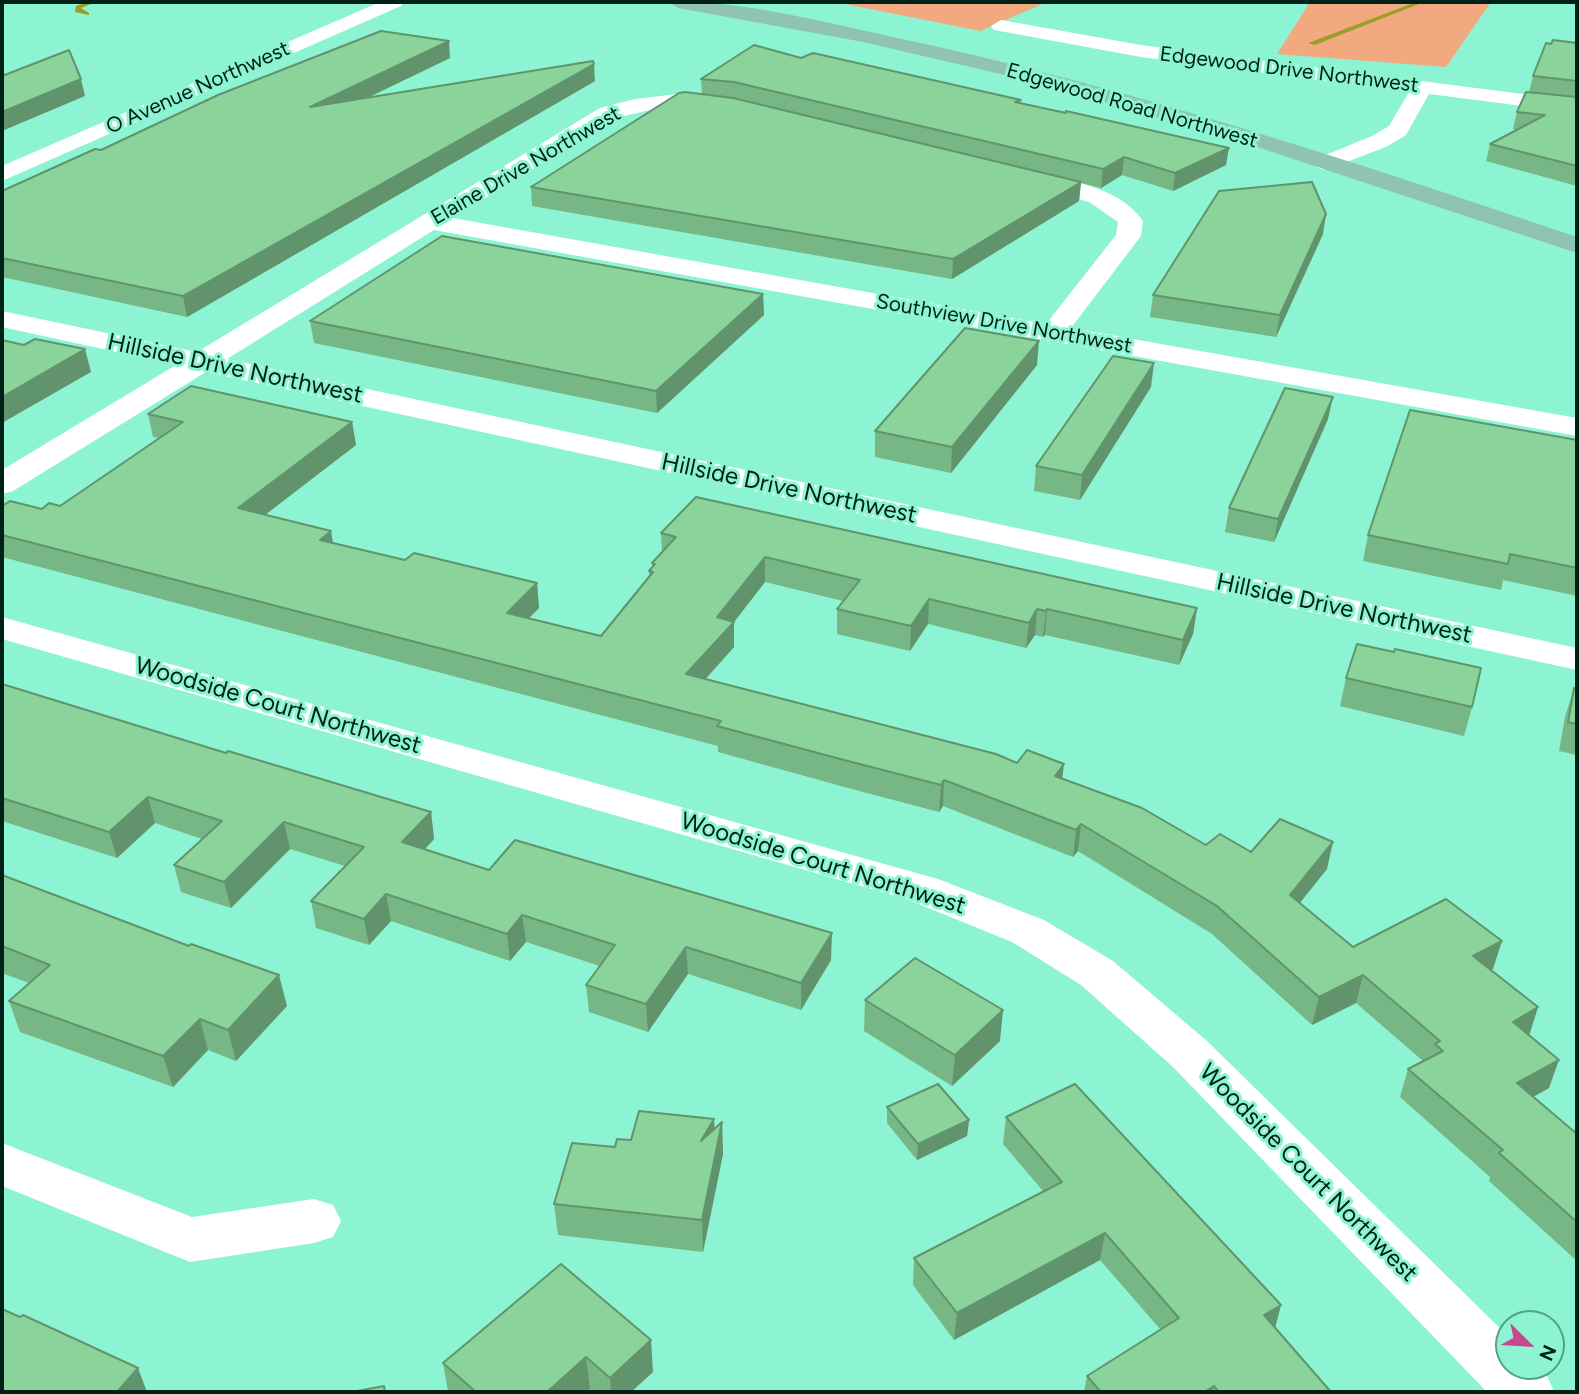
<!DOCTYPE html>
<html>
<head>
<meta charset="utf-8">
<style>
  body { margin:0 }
  #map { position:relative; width:1579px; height:1394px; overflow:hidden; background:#8cf4d2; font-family:Figtree,sans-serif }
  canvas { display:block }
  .frame { position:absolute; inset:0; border:4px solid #002118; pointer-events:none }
  .north { position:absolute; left:1495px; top:1310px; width:70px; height:70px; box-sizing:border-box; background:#8cf4d2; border:2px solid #54a088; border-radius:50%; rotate:114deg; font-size:19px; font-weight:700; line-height:28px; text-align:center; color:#002118 }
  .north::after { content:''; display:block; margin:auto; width:24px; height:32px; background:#ca478d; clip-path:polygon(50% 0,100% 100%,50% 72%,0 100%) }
</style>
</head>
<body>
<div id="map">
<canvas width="1579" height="1394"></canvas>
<div class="frame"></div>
<div class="north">N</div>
</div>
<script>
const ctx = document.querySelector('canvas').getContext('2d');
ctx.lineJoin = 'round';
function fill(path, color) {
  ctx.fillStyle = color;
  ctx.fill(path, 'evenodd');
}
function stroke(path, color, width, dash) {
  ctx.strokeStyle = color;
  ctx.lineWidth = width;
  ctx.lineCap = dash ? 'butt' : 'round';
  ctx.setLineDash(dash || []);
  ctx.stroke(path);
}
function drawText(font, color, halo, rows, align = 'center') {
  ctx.font = font + ' Figtree,sans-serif';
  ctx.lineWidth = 6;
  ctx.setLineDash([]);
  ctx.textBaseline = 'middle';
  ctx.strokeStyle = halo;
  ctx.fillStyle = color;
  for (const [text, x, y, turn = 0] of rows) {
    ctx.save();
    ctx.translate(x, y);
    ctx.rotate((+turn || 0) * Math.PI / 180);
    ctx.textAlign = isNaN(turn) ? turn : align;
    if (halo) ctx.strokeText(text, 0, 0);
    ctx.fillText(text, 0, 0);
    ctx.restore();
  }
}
fill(new Path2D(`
  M835 2H1047L980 31Z
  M1310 2H1491L1446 67 1277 54Z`), '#f3a97f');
fill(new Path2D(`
  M87 2H96L81 8 89 13V15L75 12 76 6Z
  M1416 2H1424L1315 45 1308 43Z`), '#9c9e2a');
fill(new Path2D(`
  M1001 20 1141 45 1577 101V113L1429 94 1406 135 1388 146 1326 170 1318 168 1314 163 1318 158 1372 136 1389 126 1409 92 1141 57 994 30 991 26Z
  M677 94 728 99 731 104 728 109 720 110 663 107 616 118 453 218 1046 324 1116 235 1118 222 1089 202 1022 184 1018 179 1022 174 1030 172C1069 181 1119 186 1143 221L1141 236 1071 328 1577 418V436L434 230 227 359 1577 648V670L206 372 13 491 2 494V470L176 365 2 327V311L197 352 600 108 635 99Z
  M2 617 938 879 1044 920 1113 961 1207 1041 1509 1337V1366H1538L1546 1373 1554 1392H1487L1173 1067 1081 985 1012 942 906 899 2 639Z
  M2 1143 192 1217 314 1199 333 1205 341 1221 333 1237 314 1243 190 1262 2 1186Z`), '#fff');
fill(new Path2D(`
  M380 2H404L401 6 2 181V166Z`), '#fff');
fill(new Path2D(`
  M669 2C741 0 822 22 893 37 1126 86 1352 161 1577 237V253L1239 141 1039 83 863 42 678 8Z`), '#8fc4b3');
fill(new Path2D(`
  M1577 43V186L1486 161 1490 144 1517 130 1513 129 1517 112 1529 92 1533 76 1551 44Z
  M450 58 369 97 595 81 187 317 2 277V191L101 150Z
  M801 58 1020 104 1226 165 1173 191 1122 175 1101 188 1081 183 1079 201 952 279 532 206 531 187 702 94 701 79Z
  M1323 234 1276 337 1150 317 1153 295Z
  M763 294 764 315 657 413 314 343 310 321Z
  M1037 365 951 473 875 457V431Z
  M1151 387 1080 500 1034 491 1036 466Z
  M148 414 352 422 356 445 265 514 332 543 405 560 537 583 539 608 529 618 601 636 649 578V571L652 568V563L662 552 661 533 1197 608 1193 634 1179 665 1045 635 1043 637 1035 635 1026 648 928 624 910 651 837 634V609L843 601 765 582 734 622V647L705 679 1017 763 1063 779 1206 845 1251 852 1327 869 1300 903 1353 947 1493 969 1491 970 1538 1007 1529 1035 1549 1088 1533 1097 1577 1134V1261L1489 1181 1490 1177 1400 1097 1408 1069 1423 1061 1356 1003 1312 1025 1212 934 1078 851 1073 857 943 806 939 812 848 788 718 752V746L2 557V506L42 509 60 506 159 438 153 437Z
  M1328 419 1274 542 1225 532 1229 508Z
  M1577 440V596L1503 580 1501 590 1363 561 1368 535Z
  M1346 678 1472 707 1464 736 1340 706Z
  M2 684 226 753 431 812 434 839 425 849 489 870 831 960 801 1010 688 974 648 1032 589 1012 586 985 600 966 526 942 510 961 391 921 369 945 316 928 311 901 345 866 290 849 231 908 181 892 174 865 202 839 155 823 117 858 2 821Z
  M1574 688 1577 689V755L1559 751 1565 717Z
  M2 875 287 1006 236 1061 208 1050 173 1087 20 1032 9 1001 29 983 2 973Z
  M865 1000 1000 1041 952 1086 864 1031Z
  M887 1107 969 1120 967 1136 917 1160 887 1123Z
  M1006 1117 1281 1305 1275 1327 1331 1392H1084L1087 1376 1160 1329 1100 1260 954 1340 913 1285 914 1258 1043 1191 1003 1144Z
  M722 1122 723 1154 703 1252 558 1235 554 1204 615 1147 631 1140 715 1129Z
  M561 1264 653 1372 631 1392H593L590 1389 586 1392H448L443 1363Z`), '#77b685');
fill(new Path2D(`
  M449 41 450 58 313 124 310 107Z
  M594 64 595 81 187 317 183 296Z
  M81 79 85 96 2 131V112Z
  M1229 148 1226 165 1173 191 1175 173Z
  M1124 157 1122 175 1101 188 1103 169Z
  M1081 182 1079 201 952 279 953 259Z
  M1326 214 1323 234 1276 337 1280 315Z
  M763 294 764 315 657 413 656 391Z
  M1039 341 1037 365 951 473 952 447Z
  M85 349 91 372 2 423V397Z
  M1154 363 1151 387 1080 500 1082 475Z
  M1333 397 1328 419 1274 542 1278 519Z
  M352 422 356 445 243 532 238 508Z
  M331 531 335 555 320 540Z
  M765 557V582L734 622V647L687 700 686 674 717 617Z
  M537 583 539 608 509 638 507 613Z
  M929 599 928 624 910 651 911 626Z
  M1197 608 1193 634 1179 665 1183 640Z
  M1037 609 1035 635 1026 648 1029 623Z
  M1047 609 1045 635 1043 637 1046 611Z
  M1064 764 1061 790 1055 776Z
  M944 780 943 806 939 812 941 785Z
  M148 797 155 823 117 858 109 832Z
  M431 812 434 839 407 869 402 842Z
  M284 822 290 849 231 908 224 882Z
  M1081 824 1078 851 1073 857 1076 830Z
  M1333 842 1327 869 1284 922 1290 895Z
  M386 894 391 921 369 945 364 919Z
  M522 915 526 942 510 961 507 934Z
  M832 933 831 960 801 1010V983Z
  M1502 941 1493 969 1465 984 1473 956Z
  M686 947 688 974 648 1032 646 1004Z
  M279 975 287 1006 236 1061 228 1030Z
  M1363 975 1356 1003 1312 1025 1319 997Z
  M1538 1007 1529 1036 1513 1022Z
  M1003 1010 1000 1041 952 1086 955 1055Z
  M200 1019 208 1050 173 1087 163 1056Z
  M1559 1060 1549 1088 1507 1111 1517 1083Z
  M714 1119 716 1150 701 1141Z
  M969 1120 967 1136 917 1160 918 1144Z
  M722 1122 723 1154 703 1252 702 1220Z
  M1105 1233 1100 1260 954 1340 957 1313Z
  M1281 1305 1274 1332 1264 1315Z
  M651 1340 653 1372 631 1392H611L610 1378Z
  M586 1357 590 1389 586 1392H547Z
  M138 1368 147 1392H117Z
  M1214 1386 1212 1392H1204Z`), '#61946c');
const building = new Path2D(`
  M381 31 449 41 310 107 593 61 594 64 183 296 2 258V191L95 149 101 150 218 95Z
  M1553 40 1577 43V81L1533 76 1546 43 1551 44Z
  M754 45 801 58 813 53 1021 100 1015 102 1066 113V111L1229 148 1175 173 1124 157 1103 169 734 82 701 79Z
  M69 50 81 79 2 112V76Z
  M685 92 733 98 1081 182 953 259 531 187 679 93Z
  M1526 92 1577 97V166L1490 144 1545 115 1517 112Z
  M1312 182 1326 214 1280 315 1153 295 1219 191Z
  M442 236 763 294 656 391 310 321Z
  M965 328 1039 341 952 447 875 431Z
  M35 339 85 349 2 397V340L24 345Z
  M1113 356 1154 363 1082 475 1036 466Z
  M191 386 352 422 238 508 331 531 320 540 405 560 414 553 537 583 507 613 601 636 653 572 649 571 655 564 652 563 676 537 661 533 696 497 1197 608 1183 640 1047 609 1046 611 1037 609 1029 623 929 599 911 626 837 609 860 580 765 557 717 617 734 622 686 674 996 754 1017 763 1027 750 1064 764 1055 776 1142 808 1206 845 1220 834 1251 852 1280 819 1333 842 1290 895 1353 947 1446 899 1502 941 1473 956 1538 1007 1513 1022 1559 1060 1517 1083 1577 1134V1222L1499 1153 1503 1150 1408 1069 1443 1051 1435 1044 1440 1041 1363 975 1319 997 1217 906 1081 824 1076 830 944 780 941 785 848 761 717 726 721 721 2 535V506L10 501 42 509 49 503 60 506 183 422 148 414Z
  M1285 388 1333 397 1278 519 1229 508Z
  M1410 410 1577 440V568L1510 554 1508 564 1368 535Z
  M1357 644 1394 652 1395 649 1481 668 1472 707 1346 678Z
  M2 684 226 753 228 751 431 812 402 842 489 870 515 840 832 933 801 983 686 947 646 1004 586 985 615 945 522 915 507 934 386 894 364 919 311 901 364 847 284 822 224 882 174 865 222 821 148 797 109 832 2 798Z
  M1574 688 1577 689V724L1568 722Z
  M2 875 189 946 191 944 279 975 228 1030 200 1019 163 1056 9 1001 50 965 2 946Z
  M915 958 1003 1010 955 1055 865 1000Z
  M938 1084 969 1120 918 1144 887 1107Z
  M1075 1084 1281 1305 1264 1315 1331 1392H1219L1214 1386 1204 1392H1101L1087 1376 1179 1318 1105 1233 957 1313 914 1258 1062 1182 1006 1117Z
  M639 1111 714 1119 701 1141 722 1122 702 1220 554 1204 572 1143 615 1147 617 1139 631 1140Z
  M561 1264 651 1340 610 1378 586 1357 547 1392H476L443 1363Z
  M2 1309 20 1317 23 1315 138 1368 117 1392H2Z
  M384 1386 385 1392H352Z`);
fill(building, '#8ad49b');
stroke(building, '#61946c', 2);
drawText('21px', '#002118', '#8cf4d2', [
  ["Edgewood Drive Northwest",1289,70,7],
  ["O Avenue Northwest",198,88,-24],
  ["Edgewood Road Northwest",1132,106,16],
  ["Elaine Drive Northwest",526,166,-30],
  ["Southview Drive Northwest",1004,324,10]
]);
drawText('24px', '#002118', '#8cf4d2', [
  ["Hillside Drive Northwest",235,369,12],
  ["Hillside Drive Northwest",789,489,12],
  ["Hillside Drive Northwest",1344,609,12],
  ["Woodside Court Northwest",278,706,16],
  ["Woodside Court Northwest",823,864,17],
  ["Woodside Court Northwest",1308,1173,45]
]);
</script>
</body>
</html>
